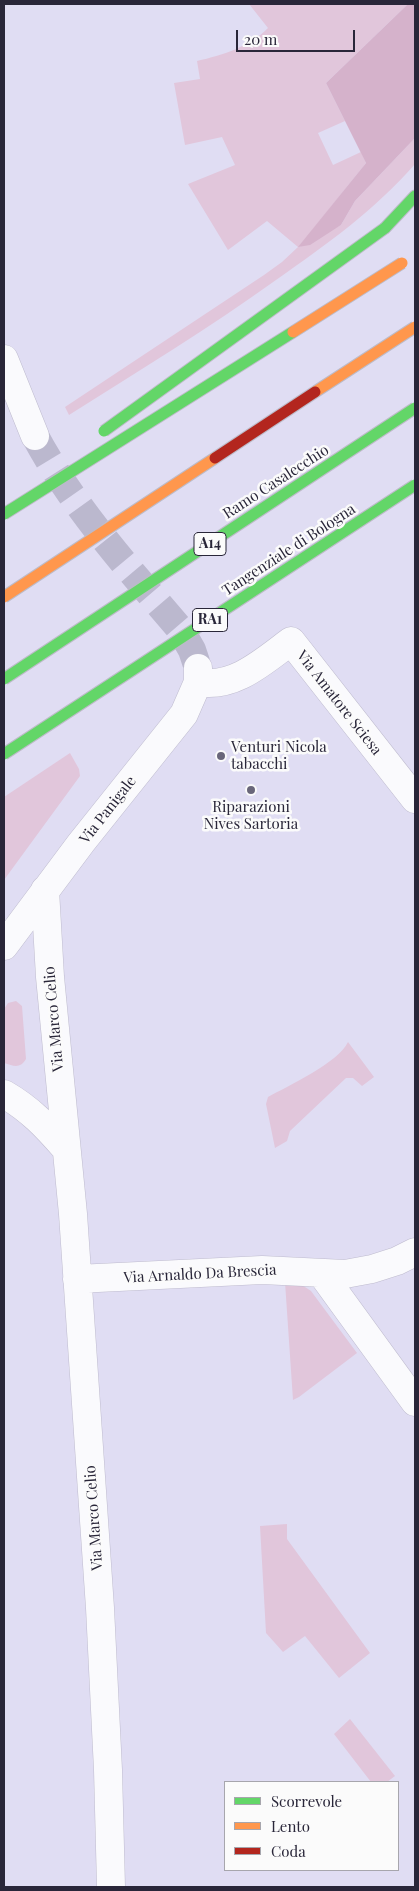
<!DOCTYPE html>
<html>
<head>
<meta charset="utf-8">
<style>
  body { margin:0 }
  #map { position:relative; width:419px; height:1891px; overflow:hidden; background:#e0ddf3; font-family:"Playfair Display",serif }
  canvas { display:block }
  .frame { position:absolute; inset:0; border:5px solid #292639; pointer-events:none }
  .legend { position:absolute; left:224px; top:1781px; width:175px; height:90px; box-sizing:border-box; background:#fbfbfb; border:1px solid #a7a6ad; margin:0; padding:6px 9px; list-style:none; font-size:15px; color:#292639 }
  .legend li { display:flex; align-items:center; gap:10px; height:25px }
  .legend b { width:25px; border:1px solid #a7a6ad }
  .scale { position:absolute; left:236px; top:30px; width:119px; height:22px; box-sizing:border-box; border:2px solid #292639; border-top:0; padding-left:6px; font-size:15px; line-height:18px; white-space:nowrap; color:#292639; -webkit-text-stroke:4px #fbfbfb; paint-order:stroke }
</style>
</head>
<body>
<div id="map">
<canvas width="419" height="1891"></canvas>
<div class="frame"></div>
<ul class="legend">
<li><b style="height:6px;background:#63d668"></b>Scorrevole</li>
<li><b style="height:6px;background:#ff974d"></b>Lento</li>
<li><b style="height:6px;background:#b3261e"></b>Coda</li>
</ul>
<div class="scale">20 m</div>
</div>
<script>
const ctx = document.querySelector('canvas').getContext('2d');
ctx.lineJoin = 'round';
function fill(path, color) {
  ctx.fillStyle = color;
  ctx.fill(path, 'evenodd');
}
function stroke(path, color, width, dash) {
  ctx.strokeStyle = color;
  ctx.lineWidth = width;
  ctx.lineCap = dash ? 'butt' : 'round';
  ctx.setLineDash(dash || []);
  ctx.stroke(path);
}
function drawText(font, color, halo, rows, align = 'center') {
  ctx.font = font + ' "Playfair Display",serif';
  ctx.lineWidth = 5;
  ctx.setLineDash([]);
  ctx.textBaseline = 'middle';
  ctx.strokeStyle = halo;
  ctx.fillStyle = color;
  for (const [text, x, y, turn = 0] of rows) {
    ctx.save();
    ctx.translate(x, y);
    ctx.rotate((+turn || 0) * Math.PI / 180);
    ctx.textAlign = isNaN(turn) ? turn : align;
    if (halo) ctx.strokeText(text, 0, 0);
    ctx.fillText(text, 0, 0);
    ctx.restore();
  }
}
fill(new Path2D(`
  M249 4H408L326 83 345 121 318 133 333 165 361 152 366 163 299 247 341 225 355 201 415 138V164C375 210 326 245 276 280 209 328 139 371 69 415L65 407 264 275 282 262 298 247 267 221 228 250 188 184 235 165 222 137 185 145 174 83 200 79 197 61C223 55 249 47 268 28Z
  M70 753 79 769 80 776 4 880V797Z
  M16 1001 22 1006 26 1059C20 1069 14 1066 4 1063V1009L8 1003Z
  M348 1042 374 1077 362 1086 353 1078H346L290 1131 287 1141 275 1148 266 1104 268 1097C288 1086 338 1063 348 1042Z
  M285 1282 299 1283 311 1291 357 1353 299 1397 293 1400Z
  M287 1524V1539L370 1653 339 1678 305 1636 283 1652 266 1633 260 1526Z
  M350 1719 395 1776 387 1782H371L334 1734Z`), '#e1c6db');
fill(new Path2D(`
  M408 4H415V138L355 201 341 225 310 245 298 247 366 163 326 83Z`), '#d5b2cb');
stroke(new Path2D(`
  M35 436C73 507 128 568 180 629L192 650 198 668`), '#bbb8ce', 28, [28, 14]);
const street = new Path2D(`
  M4 359 35 436
  M198 682C234 689 264 661 291 641L415 799
  M45 890 50 977 73 1214 100 1608 108 1770 111 1887
  M4 946 81 843 184 714 198 682V668
  M4 1094C30 1109 46 1126 66 1149
  M322 1274 415 1402
  M77 1279 262 1270 345 1274 372 1269 397 1261 415 1252`);
const fast = new Path2D(`
  M385 228 415 196`);
stroke(street, '#bebbce', 29);
stroke(fast, '#bdbbc8', 13);
stroke(street, '#fafafd', 28);
stroke(fast, '#63d668', 11);
const fastBridge = new Path2D(`
  M104 431 385 228
  M4 514 293 332
  M4 679 415 408
  M4 754 415 485`);
const slowBridge = new Path2D(`
  M293 332 402 263
  M315 392 415 327
  M4 597 215 458`);
const jamBridge = new Path2D(`
  M215 458 315 392`);
stroke(fastBridge, '#bdbbc8', 13, []);
stroke(slowBridge, '#bdbbc8', 13, []);
stroke(jamBridge, '#bdbbc8', 13, []);
stroke(fastBridge, '#63d668', 11);
stroke(slowBridge, '#ff974d', 11);
stroke(jamBridge, '#b3261e', 11);
for (const [x, y, r, color] of [
  [221,756,5,"#69667a"],
  [251,790,5,"#69667a"]
]) {
  const dot = new Path2D();
  dot.arc(x, y, r, 0, 2 * Math.PI);
  ctx.fillStyle = color;
  ctx.fill(dot);
  stroke(dot, '#fbfbfb', 2);
}
for (const [x, y, w] of [
  [210,544,32],
  [210,620,35]
]) {
  const box = new Path2D();
  box.roundRect(x - w / 2, y - 11.5, w, 23, 4);
  ctx.fillStyle = '#fbfbfb';
  ctx.fill(box);
  stroke(box, '#292639', 1);
}
drawText('bold 14px', '#292639', null, [
  ["A14",210,544],
  ["RA1",210,620]
]);
drawText('15px', '#292639', '#fbfbfb', [
  ["Ramo Casalecchio",276,482,-33],
  ["Tangenziale di Bologna",289,550,-33],
  ["Via Amatore Sciesa",339,703,52],
  ["Via Panigale",108,810,-52],
  ["Via Marco Celio",54,1019,-95],
  ["Via Arnaldo Da Brescia",200,1274,-3],
  ["Via Marco Celio",94,1518,-94]
]);
drawText('15px', '#292639', '#fbfbfb', [
  ["Venturi Nicola",231,747],
  ["tabacchi",231,764],
  ["Riparazioni",251,807,"center"],
  ["Nives Sartoria",251,824,"center"]
], 'left');
</script>
</body>
</html>
